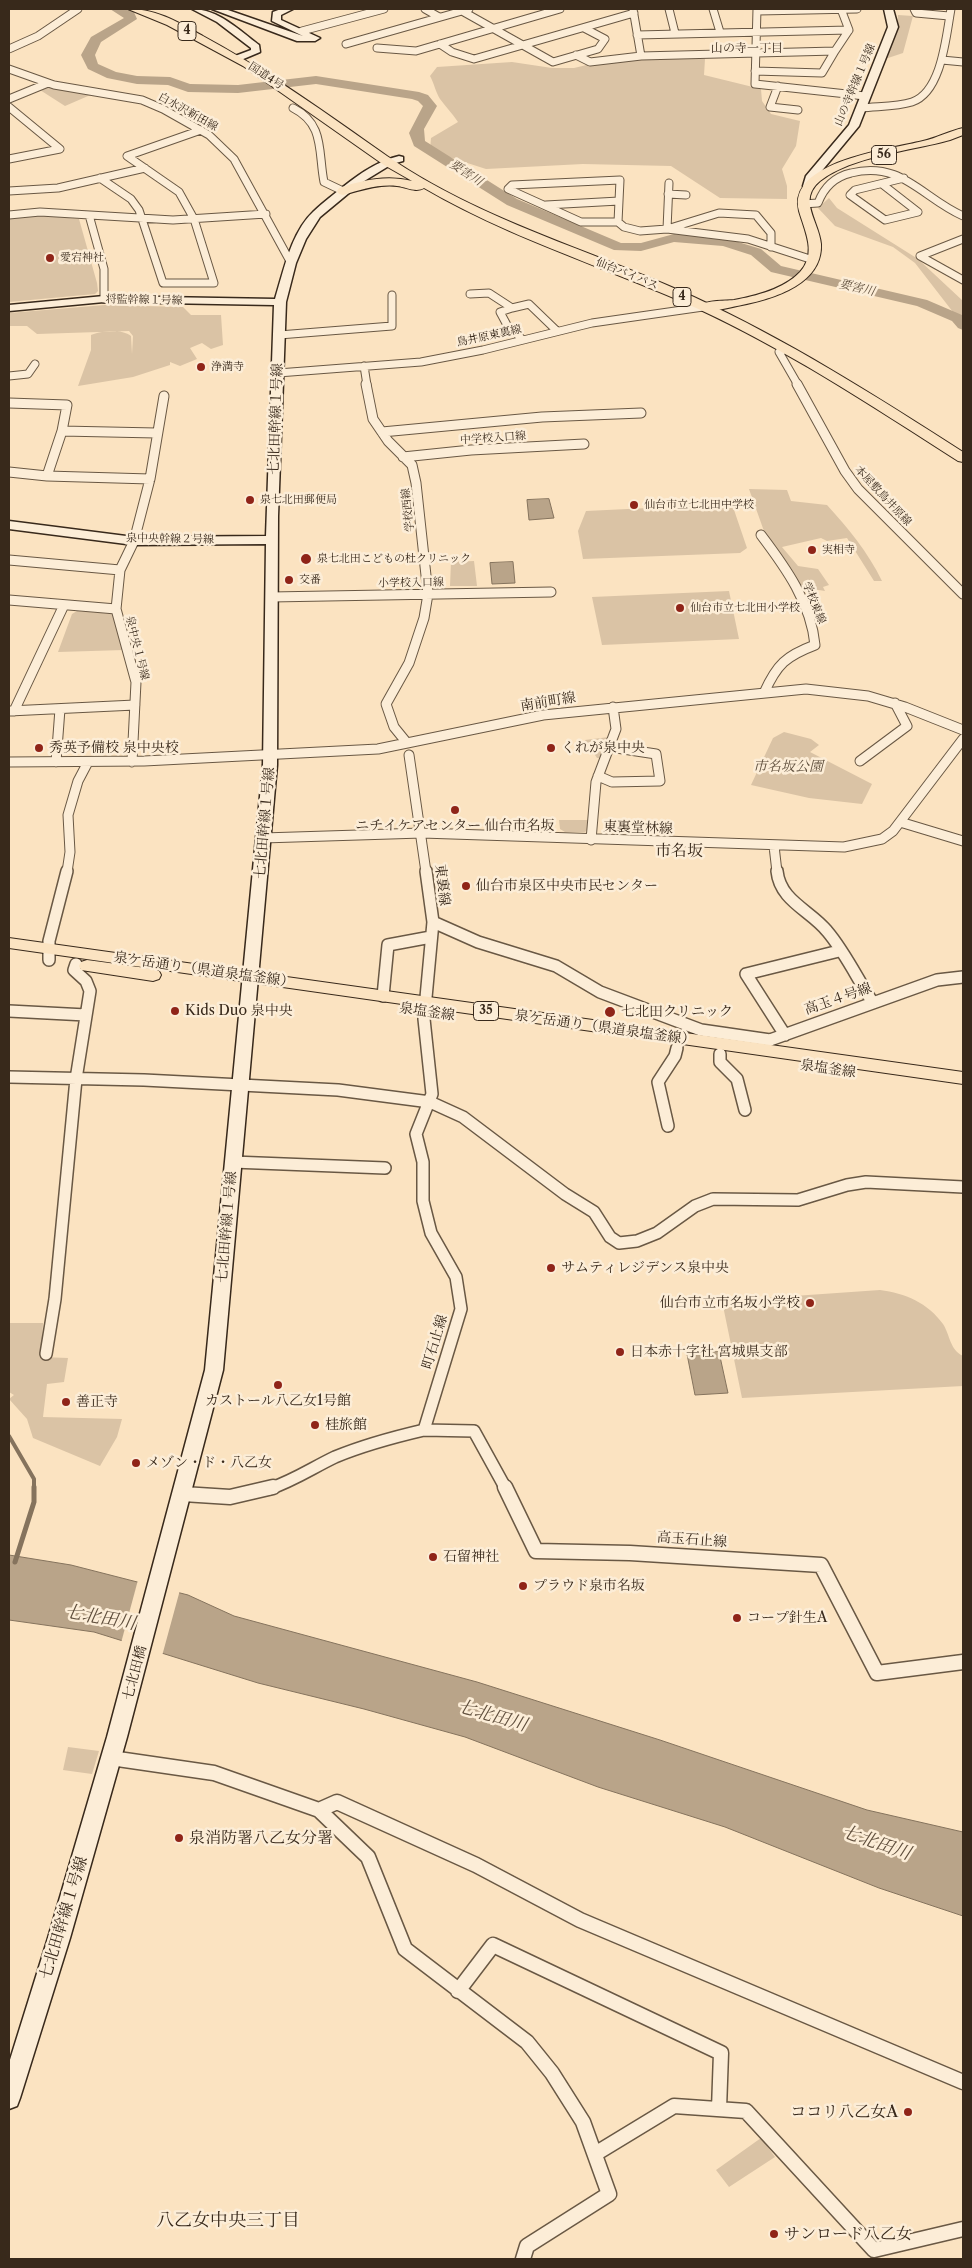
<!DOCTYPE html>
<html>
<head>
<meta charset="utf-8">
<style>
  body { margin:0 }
  #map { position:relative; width:972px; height:2268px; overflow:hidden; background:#fbe3c1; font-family:"Libre Caslon Text",serif }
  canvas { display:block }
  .frame { position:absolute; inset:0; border:10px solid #38291b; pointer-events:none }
</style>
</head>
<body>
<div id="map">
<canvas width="972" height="2268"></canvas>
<div class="frame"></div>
</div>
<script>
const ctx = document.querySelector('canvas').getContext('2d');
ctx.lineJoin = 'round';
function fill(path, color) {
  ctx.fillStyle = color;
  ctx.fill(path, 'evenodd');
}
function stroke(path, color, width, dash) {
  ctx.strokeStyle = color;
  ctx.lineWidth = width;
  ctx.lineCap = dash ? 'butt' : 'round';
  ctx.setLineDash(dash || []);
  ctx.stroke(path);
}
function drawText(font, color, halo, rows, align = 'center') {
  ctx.font = font + ' "Libre Caslon Text","Noto Serif JP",serif';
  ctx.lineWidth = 5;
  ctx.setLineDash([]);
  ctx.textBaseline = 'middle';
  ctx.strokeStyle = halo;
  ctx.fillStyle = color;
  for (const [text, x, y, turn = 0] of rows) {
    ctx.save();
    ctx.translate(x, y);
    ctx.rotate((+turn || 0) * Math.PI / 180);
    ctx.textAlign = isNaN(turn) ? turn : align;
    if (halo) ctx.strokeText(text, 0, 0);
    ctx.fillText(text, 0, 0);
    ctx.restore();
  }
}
fill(new Path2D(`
  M898 15 913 16 903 53 885 59 897 32Z
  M616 58 705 59 704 75 761 89 762 101 771 114 800 121 796 146 782 169 787 186V199L720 198 671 166 583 164 486 169 430 151 431 138 458 122C452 113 446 107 440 99 436 93 434 83 430 76L437 67 512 62 552 68H574Z
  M54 85 95 93 65 106 40 90Z
  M829 198 837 208 918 259 963 301V325L915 263 893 247 835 226 818 208Z
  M38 215 79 219 97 283 98 291 95 294 9 302V219Z
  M105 305 183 307 191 315H221L223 345 211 349 202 343 190 348 197 359 180 366 170 362V365L133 377 78 386 91 350V335C101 331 122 329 131 336L132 354 133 336 129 331 37 334 27 326H9V313Z
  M749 489 787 490 791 501 827 505C848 528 868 552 882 581H874L847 538 827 541 821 538 782 547 798 566 818 569 829 585 823 587 825 591 800 587 765 534Z
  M732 504 747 548 740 553 583 559 578 531 586 511Z
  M474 561 477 586H450L451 562Z
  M729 591 739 639 602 645 592 597Z
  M77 611 114 614 124 650 58 652 72 614Z
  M784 732 811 739 819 745 810 752 872 784 862 804 809 798 751 785 773 738Z
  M609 737 604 758H597L585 740Z
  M559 820H589L588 829 585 832H565L560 829Z
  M880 1290C905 1293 928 1303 943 1324 950 1335 950 1350 963 1356V1386L742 1398 722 1301Z
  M9 1323H43L41 1357 68 1358 64 1382 47 1384 43 1417 122 1419 117 1437 100 1466 33 1438 27 1419 9 1399 14 1395 9 1392Z
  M68 1747 99 1751 92 1774 63 1770Z
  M761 2138 775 2157 729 2187 716 2170Z`), '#dac3a5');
const water = new Path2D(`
  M549 499 554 518 529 520 527 500Z
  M513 562 515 583 492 584 490 563Z
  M719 1352 728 1393 695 1395 687 1354Z
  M9 1555 71 1565 188 1595 234 1616 477 1682 660 1740 867 1810 963 1832V1916L879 1888 725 1827 598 1787 465 1737 364 1709 258 1683 94 1632 9 1620Z`);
fill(water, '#b9a489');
stroke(water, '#85735d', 1);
fill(new Path2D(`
  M138 1580 180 1590 162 1656 121 1643Z`), '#fbe3c1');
stroke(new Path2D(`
  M9 1436 34 1479V1489`), '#85735d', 4);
stroke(new Path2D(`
  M15 1562 34 1502V1487`), '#85735d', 5);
fill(new Path2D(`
  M110 9 133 10 137 19 101 42 95 55 98 64 116 72 137 76 170 77 190 84 238 85 316 76 419 92 428 95 437 106 424 129 425 141 517 199 621 243H641L674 234 725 238 761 249 781 266 927 300 962 315 963 330 958 328 952 321 917 306 771 272 751 255 723 246 674 242 641 251 614 250 507 205 414 146 409 133 423 106 418 101 412 99 316 84 238 93 188 92 168 85 137 84 107 78 88 69 81 55 91 37 124 18Z`), '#b9a489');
const streetFar3 = new Path2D(`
  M425 9 439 17
  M633 9 641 56
  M669 9 675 33
  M713 9 720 32
  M757 9 755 84 865 96
  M914 9 916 13 949 16
  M462 11 553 62 598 49 605 39 584 28
  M758 11 857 9
  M302 31 384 9
  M637 35 849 30
  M346 44 469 9
  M440 44 452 52 474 59 634 13
  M377 48 416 51 560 9
  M9 49 38 36 78 9
  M576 55 590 62 641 56 835 51 849 30 841 9
  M942 60 963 62
  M9 69 54 85 142 100 163 109 209 135 234 159 291 263
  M755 71 822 73 835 51
  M778 86 770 107 798 110
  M9 99 48 83
  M9 107 60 149 9 159
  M293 108C325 124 318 152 324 182L343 191
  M861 108C877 106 896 107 912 102 942 92 946 36 951 9
  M100 178 131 199 139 210 163 283H214L194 219 179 192 127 156 201 130
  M620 180 618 222H581L508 189 512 185Z
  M669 183 667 229 719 213 756 215 771 233V247
  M882 184 918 212 885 220 850 195 855 190 904 178
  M9 191 58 188 145 168
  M668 194 686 195
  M803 204 818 203C824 187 834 177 851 173 901 160 922 198 963 216
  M546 205 619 201
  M9 215 40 212 173 220 266 214
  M89 215 104 269V299
  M618 222 624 227 640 231 667 229 748 239 813 260
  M963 239 920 256 963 280
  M470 294 489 293 512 308 529 304 557 331
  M512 308 500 312 507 325 523 340
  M279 335 392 326V295
  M786 349 779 352 798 385
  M364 366 367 385
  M278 373 421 362 483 350 592 323 703 307
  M9 376 28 374 35 364`);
const streetFar2 = new Path2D(`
  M366 384 373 419 388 441 412 465 416 483 428 594 424 618 409 663 386 704 394 727 407 743
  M797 384 845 471 858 489 963 594
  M9 403 67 405 62 431 47 476 9 472
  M62 431 156 433
  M382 432 542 417 641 413
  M403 457 471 450 584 444
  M47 476 150 479
  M761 535C786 568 811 603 815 645 786 656 777 664 764 693
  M9 560 120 570
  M271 597 551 592
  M9 600 116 609
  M9 711 135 705
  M14 711 64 605
  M409 755 426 872
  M860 761 907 726 895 703
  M9 762 144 761 378 749 543 715 806 689 868 696 905 707 963 730
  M56 762 60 709
  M132 762 136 682 116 609 120 570 134 541 150 479 164 396
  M598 776 612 782 660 781 656 754 610 747
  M900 822 963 841
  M263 838 422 833 844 847 882 839 893 831 963 739
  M591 840 596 782 616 729 613 707
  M774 846 777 872
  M67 872 70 852 68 815 78 781 88 762`);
const streetFar1 = new Path2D(`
  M777 871C780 901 810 910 827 931 845 952 858 980 873 1003
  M433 922 478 942 556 966 600 992 701 1030 770 1040 937 980 963 977
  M49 960V941L67 871
  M383 996 388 945 431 937
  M9 1011 86 1015
  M785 1035 746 974 839 951
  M720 1054V1062L737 1079 745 1110
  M9 1077 144 1080 338 1090 430 1102 463 1117 565 1194 594 1212 610 1237 619 1243 637 1241 657 1233 695 1206 713 1199 798 1200 847 1185 866 1182 963 1187
  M668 1126 658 1082 675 1056 677 1048
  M233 1162 385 1168
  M46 1354 55 1299 76 1079 90 991 86 981 74 970 76 964
  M424 1430 474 1431 506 1489
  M269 1489C295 1480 312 1468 335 1457 364 1445 394 1437 424 1430L461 1309 456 1277 431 1233 423 1201V1162L416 1134 432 1094 424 1019 433 922 426 871`);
const street = new Path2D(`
  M505 1487 536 1551 630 1553 821 1565 877 1673 963 1662
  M183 1494 230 1497 273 1487
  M111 1758 214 1773 319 1810 368 1857 405 1949 527 2042 552 2073 583 2122 609 2194 527 2246 523 2259
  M319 1810 337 1802 476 1865 580 1920 963 2082
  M458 1991 493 1945 721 2053 719 2109
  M595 2154 674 2106 746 2111 874 2250 963 2229`);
const secondary = new Path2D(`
  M192 9C218 9 239 30 259 45L260 52 241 60H235V56L251 50V48L217 22Z
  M212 9H225L303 36 272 21 273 12 281 9H293L281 15V20L320 38 315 41H297Z
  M884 9H893L898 27 859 126 815 179 812 188H804L803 186 806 176 849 125 888 27Z
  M399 156 403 157V161L392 164 361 183 320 217 306 239 296 263 286 302 278 516 277 765 223 1370 127 1737 70 1938 20 2098 17 2106 9 2109V2063L48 1938 107 1737 205 1370 263 765 266 544 134 545 9 529V521L134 537 266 536 274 305 104 302 9 311V305L104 296 275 299C284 270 291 233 313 212 322 203 333 195 343 187 359 174 378 161 399 156Z`);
const primary = new Path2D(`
  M963 128V135L950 140C911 151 852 156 820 181 797 200 819 221 821 244 823 286 769 300 737 306 727 308 704 315 697 307 704 300 724 301 734 300 756 296 784 289 800 272 817 253 805 232 799 211 786 161 892 149 923 141 937 138 949 131 963 128Z
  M9 938 963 1072V1084L9 948Z
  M87 960 153 969 159 971 161 975 159 979 153 981 81 970 79 966 81 962Z`);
const highway = new Path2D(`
  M128 9C155 8 180 23 203 36 268 71 327 114 387 156 481 221 592 250 694 297 789 341 876 396 963 452V462L958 461C869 404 780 345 683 302 596 264 506 236 424 188 416 193 406 187 397 186 378 184 361 190 343 195L339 194 337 191 339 188C363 180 387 175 412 181L384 165 243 66 167 25Z`);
stroke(streetFar3, '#695844', 9);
stroke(streetFar2, '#695844', 11);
stroke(streetFar1, '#695844', 14);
stroke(street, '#695844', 17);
stroke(secondary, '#38291b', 3);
stroke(primary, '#38291b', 2);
stroke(highway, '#38291b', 2);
stroke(streetFar3, '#fcedd7', 7);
stroke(streetFar2, '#fcedd7', 9);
stroke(streetFar1, '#fcedd7', 11);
stroke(street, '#fcedd7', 14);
fill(secondary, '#fcedd7');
fill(primary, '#fbe3c1');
fill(highway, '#fbe3c1');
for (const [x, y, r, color] of [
  [50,258,5,"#8f2418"],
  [201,367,5,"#8f2418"],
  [250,500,5,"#8f2418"],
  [634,505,5,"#8f2418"],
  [812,550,5,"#8f2418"],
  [306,559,6,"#8f2418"],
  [289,580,5,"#8f2418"],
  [680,608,5,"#8f2418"],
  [39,748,5,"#8f2418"],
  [551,748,5,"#8f2418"],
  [455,810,5,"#8f2418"],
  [466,886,5,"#8f2418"],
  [175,1011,5,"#8f2418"],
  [610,1012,6,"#8f2418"],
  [551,1268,5,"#8f2418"],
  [810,1303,5,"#8f2418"],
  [620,1352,5,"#8f2418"],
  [278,1385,5,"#8f2418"],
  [66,1402,5,"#8f2418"],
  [315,1425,5,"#8f2418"],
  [136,1463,5,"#8f2418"],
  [433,1557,5,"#8f2418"],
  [523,1586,5,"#8f2418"],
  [737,1618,5,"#8f2418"],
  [179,1838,5,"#8f2418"],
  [908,2112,5,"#8f2418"],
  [774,2234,5,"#8f2418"]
]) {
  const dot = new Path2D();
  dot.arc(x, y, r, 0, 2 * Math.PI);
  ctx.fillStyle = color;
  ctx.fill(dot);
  stroke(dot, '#fcedd7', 2);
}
drawText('11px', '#38291b', '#fcedd7', [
  ["国道4号",266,76,33],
  ["山の寺幹線１号線",855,85,-67],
  ["白水沢新田線",188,112,29],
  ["仙台バイパス",627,274,22],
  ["将監幹線１号線",144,300,1],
  ["鳥井原東裏線",489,336,-12],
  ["中学校入口線",493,438,-4],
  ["本屋敷鳥井原線",883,496,47],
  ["学校西線",408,510,-96],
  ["泉中央幹線２号線",170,539,1],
  ["小学校入口線",411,583,-1],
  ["学校東線",814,603,68],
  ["泉中央１号線",137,648,76]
]);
drawText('11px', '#38291b', '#fcedd7', [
  ["愛宕神社",60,258],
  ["浄満寺",211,367],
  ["泉七北田郵便局",260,500],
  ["仙台市立七北田中学校",644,505],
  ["実相寺",822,550],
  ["泉七北田こどもの杜クリニック",317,559],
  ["交番",299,580],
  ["仙台市立七北田小学校",690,608]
], 'left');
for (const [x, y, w] of [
  [187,31,18],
  [884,155,25],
  [682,297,18],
  [486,1011,25]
]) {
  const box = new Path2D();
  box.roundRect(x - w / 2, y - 9.5, w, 19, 4);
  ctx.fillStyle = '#fcedd7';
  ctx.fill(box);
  stroke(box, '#38291b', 1);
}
drawText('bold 12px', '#38291b', null, [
  ["4",187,31],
  ["56",884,155],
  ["4",682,297],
  ["35",486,1011]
]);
drawText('12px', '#38291b', '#fcedd7', [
  ["山の寺一丁目",747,49]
]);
drawText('italic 12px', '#5f4e3c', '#fcedd7', [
  ["要害川",466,173,33],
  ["要害川",857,288,13]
]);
drawText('14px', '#38291b', '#fcedd7', [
  ["七北田幹線１号線",276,419,-88],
  ["南前町線",548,702,-9],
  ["七北田幹線１号線",265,823,-85],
  ["東裏堂林線",638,828,2],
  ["東裏線",442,885,83],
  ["泉ケ岳通り（県道泉塩釜線）",204,970,8],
  ["高玉４号線",838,999,-19],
  ["泉塩釜線",427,1012,8],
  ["泉ケ岳通り（県道泉塩釜線）",605,1028,8],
  ["泉塩釜線",828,1069,8],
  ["七北田幹線１号線",227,1227,-85],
  ["町石止線",435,1342,-73],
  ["高玉石止線",692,1540,4],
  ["七北田橋",135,1673,-75]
]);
drawText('14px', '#38291b', '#fcedd7', [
  ["秀英予備校 泉中央校",49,748],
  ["くれが泉中央",561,748],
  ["ニチイケアセンター 仙台市名坂",455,826,"center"],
  ["仙台市泉区中央市民センター",476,886],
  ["Kids Duo 泉中央",185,1011],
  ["七北田クリニック",621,1012],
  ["サムティレジデンス泉中央",561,1268],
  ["仙台市立市名坂小学校",800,1303,"right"],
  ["日本赤十字社 宮城県支部",630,1352],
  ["カストール八乙女1号館",278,1401,"center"],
  ["善正寺",76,1402],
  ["桂旅館",325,1425],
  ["メゾン・ド・八乙女",146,1463],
  ["石留神社",443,1557],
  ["プラウド泉市名坂",533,1586],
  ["コープ針生A",747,1618]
], 'left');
drawText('italic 14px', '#60503e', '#fcedd7', [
  ["市名坂公園",788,767]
]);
drawText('16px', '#38291b', '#fcedd7', [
  ["市名坂",679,851]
]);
drawText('16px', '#38291b', '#fcedd7', [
  ["泉消防署八乙女分署",189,1838],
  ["ココリ八乙女A",898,2112,"right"],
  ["サンロード八乙女",784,2234]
], 'left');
drawText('16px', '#38291b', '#fcedd7', [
  ["七北田幹線１号線",64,1918,-73]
]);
drawText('italic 18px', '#5f4e3c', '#fcedd7', [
  ["七北田川",100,1618,10],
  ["七北田川",492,1716,16],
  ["七北田川",876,1843,19]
]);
drawText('18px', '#38291b', '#fcedd7', [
  ["八乙女中央三丁目",228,2221]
]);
</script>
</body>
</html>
